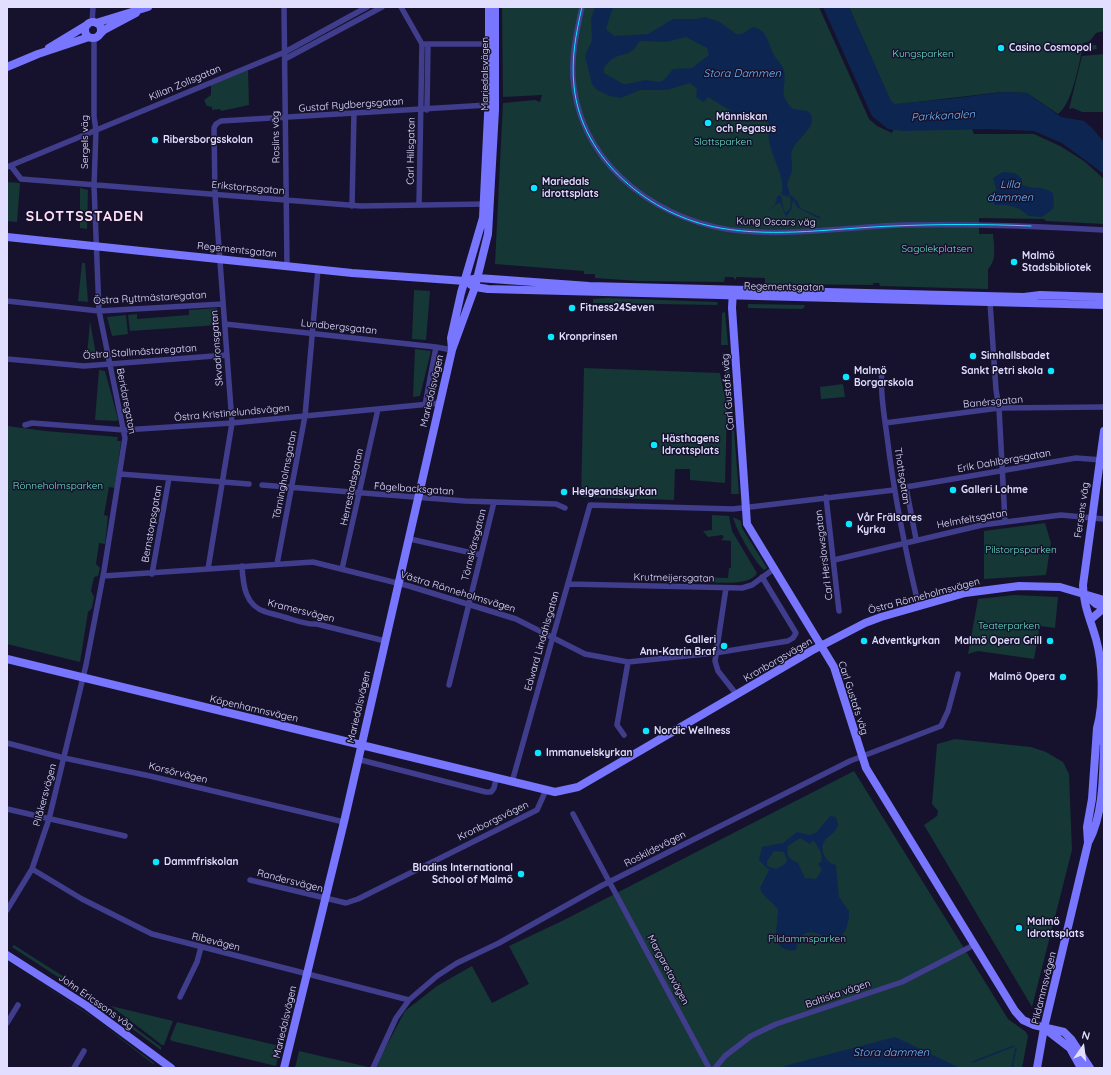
<!DOCTYPE html>
<html>
<head>
<meta charset="utf-8">
<style>
  body { margin:0 }
  #map { position:relative; width:1111px; height:1075px; overflow:hidden; background:#16122d; font-family:Quicksand,sans-serif }
  canvas { display:block }
  .frame { position:absolute; inset:0; border:8px solid #e1deff; pointer-events:none }
  .north { position:absolute; left:1063px; top:1027px; width:40px; height:40px; -webkit-text-stroke:3px #16122d; paint-order:stroke; rotate:14deg; font-size:11px; font-weight:700; line-height:16px; text-align:center; color:#e1deff }
  .north::after { content:''; display:block; margin:auto; width:14px; height:18px; background:#e1deff; clip-path:polygon(50% 0,100% 100%,50% 72%,0 100%) }
</style>
</head>
<body>
<div id="map">
<canvas width="1111" height="1075"></canvas>
<div class="frame"></div>
<div class="north">N</div>
</div>
<script>
const ctx = document.querySelector('canvas').getContext('2d');
ctx.lineJoin = 'round';
function fill(path, color) {
  ctx.fillStyle = color;
  ctx.fill(path, 'evenodd');
}
function stroke(path, color, width, dash) {
  ctx.strokeStyle = color;
  ctx.lineWidth = width;
  ctx.lineCap = dash ? 'butt' : 'round';
  ctx.setLineDash(dash || []);
  ctx.stroke(path);
}
function drawText(font, color, halo, rows, align = 'center') {
  ctx.font = font + ' Quicksand,sans-serif';
  ctx.lineWidth = 3;
  ctx.setLineDash([]);
  ctx.textBaseline = 'middle';
  ctx.strokeStyle = halo;
  ctx.fillStyle = color;
  for (const [text, x, y, turn = 0] of rows) {
    ctx.save();
    ctx.translate(x, y);
    ctx.rotate((+turn || 0) * Math.PI / 180);
    ctx.textAlign = isNaN(turn) ? turn : align;
    if (halo) ctx.strokeText(text, 0, 0);
    ctx.fillText(text, 0, 0);
    ctx.restore();
  }
}
fill(new Path2D(`
  M502 7H819L869 119 877 126 892 133 893 130 972 129 974 134H1034L1060 146 1084 161 1104 179V224L1046 221 1044 219 979 218V234H993C994 247 997 260 988 269V289L880 286 879 283H873V285L765 284V278L736 277V280L733 277H725L724 282 639 281 595 278V274H584V271L495 264 503 103 535 100 540 102 542 95 503 97Z
  M849 7H1104V31L1096 33 1089 42 1083 43V46L1096 45 1097 49 1082 51C1078 67 1072 104 1058 114L1027 93 1002 92 900 104H894L890 100Z
  M1104 54V112H1082L1073 108 1069 109 1082 56Z
  M248 70 249 105 221 111 220 109 212 110V107L207 106 204 100 211 95V85Z
  M7 182 20 183 17 222 7 221Z
  M80 188 88 190 87 229 80 228Z
  M82 263H85L88 302 78 301Z
  M414 290 430 291 426 340 412 339Z
  M608 298 717 302 718 303 717 305 593 303V299Z
  M748 304 804 305 805 307 802 309 748 308Z
  M217 308 218 325 130 331 128 315 137 314V319L189 315V310Z
  M725 312 728 345H721L722 313Z
  M126 315 128 334 112 336 107 317Z
  M90 321 96 355 87 356Z
  M415 349 431 351 420 396 413 397Z
  M722 353 728 354 739 494H731L732 422Z
  M584 368 720 373 727 407 725 483 690 480V469H675L674 500 581 497Z
  M99 370 105 371 118 419 117 421 95 420Z
  M843 384 845 397 821 399 820 387Z
  M7 426 45 431 118 437 117 441H121L115 488 109 487 104 515 108 516 105 544 99 543 96 564 100 568 98 576 94 577 91 591 94 597 92 608 88 612 80 662 7 644Z
  M712 515 729 516 732 531 757 573C750 587 712 582 698 582V577L728 578 729 568H731V541L721 540 724 537 722 535 708 537 703 531 712 530Z
  M733 517 741 521 742 528 767 568 764 570C754 561 736 530 733 517Z
  M1045 523 1051 543 1046 575 984 579V531Z
  M1014 595 1058 597 1055 628 1040 626 1034 659 978 651 968 654 978 599Z
  M955 739 1031 747 1046 752 1063 762 1069 774 1072 850 1032 1007 924 825 937 816 938 811 932 804 937 744Z
  M854 771 1008 1019 1026 1032 1028 1036 1022 1068H377V1064L405 1011 437 986 472 966 492 1003 529 984 509 946 562 921Z
  M14 945 72 982 70 985 12 947Z
  M13 965 88 1014 154 1063 153 1064 96 1020Z
  M97 1000 161 1047V1050L96 1002Z
  M111 1006 173 1021 164 1045H162Z
  M177 1022 280 1046 276 1066 172 1041 170 1039Z
  M299 1051 368 1067V1068H295Z`), '#153736');
fill(new Path2D(`
  M595 7H613L606 29 614 36 648 34 673 19H696L705 17 720 22 736 34H742L753 27C768 31 767 40 773 53 775 59 783 64 784 71 787 91 777 92 793 109L808 111C822 125 795 139 792 151 790 157 793 163 792 169 792 174 788 179 787 184L790 194 788 197 781 194C788 182 770 154 769 140 768 135 770 129 770 124 757 112 741 125 728 116L731 111 708 97 704 102 696 97 697 89 690 83 667 90H640L621 98 610 96 597 90 592 84 585 56 592 40 591 19ZM686 37 707 48 709 55 692 68 673 69 664 80 659 82 645 80 627 84H623L604 73V68C616 51 624 58 634 49 636 47 638 43 640 41L666 42Z
  M823 7H849L890 99 894 104 949 99 1003 92 1027 93 1061 117 1084 121 1092 128 1104 142V174L1062 143 1034 131 989 129 902 131 888 129 872 116Z
  M1003 172 1015 173 1022 179 1021 184C1035 191 1038 184 1053 193L1054 208 1042 217 1029 216 1018 208 1006 205H994L996 189 993 178Z
  M780 195C784 199 781 208 786 213L790 208 791 200 789 197 791 195 798 202 800 208 820 217V219L798 208 793 200 791 210 786 217 780 202 763 214 775 205 777 197Z
  M830 816 836 817 838 824C836 833 832 833 826 839 818 848 825 863 836 865L839 897 849 911V918L846 929 841 937 829 941C815 928 798 928 796 950 768 953 778 926 778 910 773 901 762 897 760 888L769 870 759 860 762 847 783 843 797 832 810 835 817 832ZM800 838 810 844 812 841 815 842 821 853 822 861 818 864 822 870 816 879 805 878 798 863C789 859 786 856 788 846ZM774 851 784 852 787 860 785 864 776 869 767 866V861Z
  M895 1037 960 1068H780L788 1065Z`), '#0d2651');
stroke(new Path2D(`
  M973 1062 1014 1046
  M1012 1068 1016 1048`), '#0d2651', 1.5);
stroke(new Path2D(`
  M284 7 287 266
  M401 7 422 44 419 205
  M582 7C576 34 570 61 574 88 585 170 664 224 741 231 795 236 848 227 902 225 970 224 1037 226 1104 230
  M92 23 93 7
  M422 44H492
  M285 59 382 7
  M427 110 428 44
  M11 166 21 179 361 206 486 204
  M7 167 285 52 367 7
  M352 206 354 113
  M7 301 99 311 223 304
  M990 302 996 390 999 408 1005 521
  M225 324 436 347 452 350
  M7 359 84 366 227 355
  M882 369C880 391 884 414 887 436 894 494 905 550 919 607
  M425 405 436 347
  M885 423 999 408 1104 407
  M25 425 32 423 124 430 232 423 440 403
  M120 474 249 484
  M262 485 465 501 556 504 565 508
  M826 497 839 611
  M410 539 481 555
  M916 539 906 487 1076 458 1102 460
  M834 560 982 525 1061 515 1104 519
  M277 564 305 416 318 269
  M242 566C243 585 245 606 266 612 272 614 278 615 284 617 295 620 306 625 317 624L385 641
  M208 569 232 423 215 194 214 128 216 124 221 121 488 105
  M342 569 378 409
  M152 574 169 478
  M103 576 313 562 409 586 516 619 585 654 628 662 715 653 788 641 793 638 796 633 762 577
  M568 584 742 588 752 585 775 568
  M726 588 715 661 718 671 737 695
  M449 685 494 502
  M624 735 617 725 628 662
  M7 743 64 758 150 776 344 822
  M357 759 486 792H491L494 788 496 779
  M512 782 590 505 733 509 894 490
  M7 809 125 836
  M573 814 709 1068
  M32 869 82 899 152 934 409 1000
  M250 880 346 903 358 899 537 810 546 790
  M7 910 32 869 49 819 86 665 104 571 125 438 99 311 94 186 96 130 94 117V38
  M180 997 197 962 201 947
  M7 1023 18 1005
  M74 1068 84 1051
  M373 1068 396 1018 409 1000 437 976 457 963 499 943 601 886 850 761 941 726 948 711 958 674
  M715 1068 725 1056 751 1036 776 1024 902 982 974 945`), '#403d8c', 5.5);
stroke(new Path2D(`
  M85 30a8 8 0 1 1 16 0a8 8 0 1 1-16 0Z
  M96 23 148 7
  M99 35 104 30 136 13
  M49 48 87 25
  M7 67 38 54 89 37
  M7 237 352 273 465 281 478 278 589 286 1024 297 1040 295 1104 297
  M471 285 475 287 488 289 1104 305
  M733 290 732 308 747 524 834 667 866 768 1015 1011 1023 1020 1034 1025 1064 1032 1071 1039 1090 1068
  M452 349 451 338 461 293 483 218 489 94V7
  M1087 596 1096 604 1104 607
  M1090 620 1104 608
  M7 659 555 792 578 787 811 651 865 623 881 617 965 593 1019 586 1060 587 1104 600
  M1100 718 1103 727 1104 745
  M1089 841C1103 814 1103 779 1104 748
  M7 955 87 1006 171 1068
  M1044 1028 1070 1048 1081 1068
  M284 1068 344 822 452 350 475 287 488 234 495 110V7
  M1037 1068 1044 1028 1088 843 1087 827 1092 799 1097 728C1104 704 1103 663 1096 639 1091 621 1083 604 1083 585L1104 431`), '#7875ff', 8);
stroke(new Path2D(`
  M582 7C576 33 571 59 574 86 581 159 650 216 720 228 777 238 835 228 894 226 939 224 985 224 1031 226`), '#0ae7ff', 1);
for (const [x, y, r, color] of [
  [1001,48,4,"#0ae7ff"],
  [708,123,4,"#0ae7ff"],
  [155,140,4,"#0ae7ff"],
  [534,188,4,"#0ae7ff"],
  [1014,262,4,"#0ae7ff"],
  [572,308,4,"#0ae7ff"],
  [551,337,4,"#0ae7ff"],
  [973,356,4,"#0ae7ff"],
  [1051,371,4,"#0ae7ff"],
  [846,377,4,"#0ae7ff"],
  [654,445,4,"#0ae7ff"],
  [953,490,4,"#0ae7ff"],
  [564,492,4,"#0ae7ff"],
  [849,524,4,"#0ae7ff"],
  [864,641,4,"#0ae7ff"],
  [1050,641,4,"#0ae7ff"],
  [724,646,4,"#0ae7ff"],
  [1063,677,4,"#0ae7ff"],
  [646,731,4,"#0ae7ff"],
  [538,753,4,"#0ae7ff"],
  [156,862,4,"#0ae7ff"],
  [521,874,4,"#0ae7ff"],
  [1019,928,4,"#0ae7ff"]
]) {
  const dot = new Path2D();
  dot.arc(x, y, r, 0, 2 * Math.PI);
  ctx.fillStyle = color;
  ctx.fill(dot);
  stroke(dot, '#16122d', 1.5);
}
drawText('bold 10px', '#e1deff', '#16122d', [
  ["Casino Cosmopol",1009,48],
  ["Människan",716,117],
  ["och Pegasus",716,129],
  ["Ribersborgsskolan",163,140],
  ["Mariedals",542,182],
  ["idrottsplats",542,194],
  ["Malmö",1022,256],
  ["Stadsbibliotek",1022,268],
  ["Fitness24Seven",580,308],
  ["Kronprinsen",559,337],
  ["Simhallsbadet",981,356],
  ["Malmö",854,371],
  ["Borgarskola",854,383],
  ["Sankt Petri skola",1043,371,"right"],
  ["Hästhagens",662,439],
  ["Idrottsplats",662,451],
  ["Galleri Lohme",961,490],
  ["Helgeandskyrkan",572,492],
  ["Vår Frälsares",857,518],
  ["Kyrka",857,530],
  ["Galleri",716,640,"right"],
  ["Ann-Katrin Braf",716,652,"right"],
  ["Adventkyrkan",872,641],
  ["Malmö Opera Grill",1042,641,"right"],
  ["Malmö Opera",1055,677,"right"],
  ["Nordic Wellness",654,731],
  ["Immanuelskyrkan",546,753],
  ["Dammfriskolan",164,862],
  ["Bladins International",513,868,"right"],
  ["School of Malmö",513,880,"right"],
  ["Malmö",1027,922],
  ["Idrottsplats",1027,934]
], 'left');
drawText('10px', '#67e2c3', '#16122d', [
  ["Kungsparken",923,54],
  ["Slottsparken",723,142],
  ["Sagolekplatsen",937,249],
  ["Rönneholmsparken",58,486],
  ["Pilstorpsparken",1021,550],
  ["Teaterparken",1009,626],
  ["Pildammsparken",807,939]
]);
drawText('10px', '#e1deff', '#16122d', [
  ["Mariedalsvägen",485,74,-90],
  ["Kilian Zollsgatan",185,83,-23],
  ["Gustaf Rydbergsgatan",351,105,-4],
  ["Roslins väg",276,137,-91],
  ["Sergels väg",85,142,-90],
  ["Carl Hillsgatan",411,151,-89],
  ["Erikstorpsgatan",248,188,5],
  ["Kung Oscars väg",776,222,1],
  ["Regementsgatan",237,250,6],
  ["Regementsgatan",784,287,1],
  ["Östra Ryttmästaregatan",150,298,-3],
  ["Lundbergsgatan",339,327,6],
  ["Skvadronsgatan",217,348,-94],
  ["Östra Stallmästaregatan",140,352,-4],
  ["Mariedalsvägen",432,391,-77],
  ["Carl Gustafs väg",728,392,-94],
  ["Beridaregatan",126,401,79],
  ["Banérsgatan",993,402,-5],
  ["Östra Kristinelundsvägen",232,413,-5],
  ["Erik Dahlbergsgatan",1004,461,-10],
  ["Tärningholmsgatan",285,475,-79],
  ["Thottsgatan",902,476,81],
  ["Herrestadsgatan",352,487,-78],
  ["Fågelbacksgatan",414,489,4],
  ["Fersens väg",1082,510,-82],
  ["Helmfeltsgatan",972,519,-10],
  ["Bernstorpsgatan",152,524,-80],
  ["Törnskärsgatan",474,545,-76],
  ["Carl Herslowsgatan",824,555,-97],
  ["Krutmeijersgatan",674,578,1],
  ["Västra Rönneholmsvägen",458,592,17],
  ["Östra Rönneholmsvägen",924,596,-15],
  ["Kramersvägen",301,611,14],
  ["Edward Lindahlsgatan",542,641,-74],
  ["Kronborgsvägen",778,660,-30],
  ["Carl Gustafs väg",853,698,72],
  ["Mariedalsvägen",359,707,-77],
  ["Köpenhamnsvägen",254,709,13],
  ["Korsörvägen",178,773,14],
  ["Pilåkersvägen",45,795,-75],
  ["Kronborgsvägen",493,821,-26],
  ["Roskildevägen",655,849,-27],
  ["Randersvägen",290,881,14],
  ["Ribevägen",216,942,14],
  ["Margaretavägen",668,970,62],
  ["Pildammsvägen",1044,988,-76],
  ["Baltiska vägen",838,994,-19],
  ["John Ericssons väg",96,1002,35],
  ["Mariedalsvägen",285,1022,-77]
]);
drawText('italic 11px', '#6cbbff', '#16122d', [
  ["Stora Dammen",742,74],
  ["Parkkanalen",943,116,-3],
  ["Lilla",1010,185],
  ["dammen",1010,198],
  ["Stora dammen",891,1053]
]);
ctx.letterSpacing = '1px';
drawText('bold 14px', '#ffe0f4', '#16122d', [
  ["SLOTTSSTADEN",85,217]
]);
ctx.letterSpacing = '0px';
</script>
</body>
</html>
